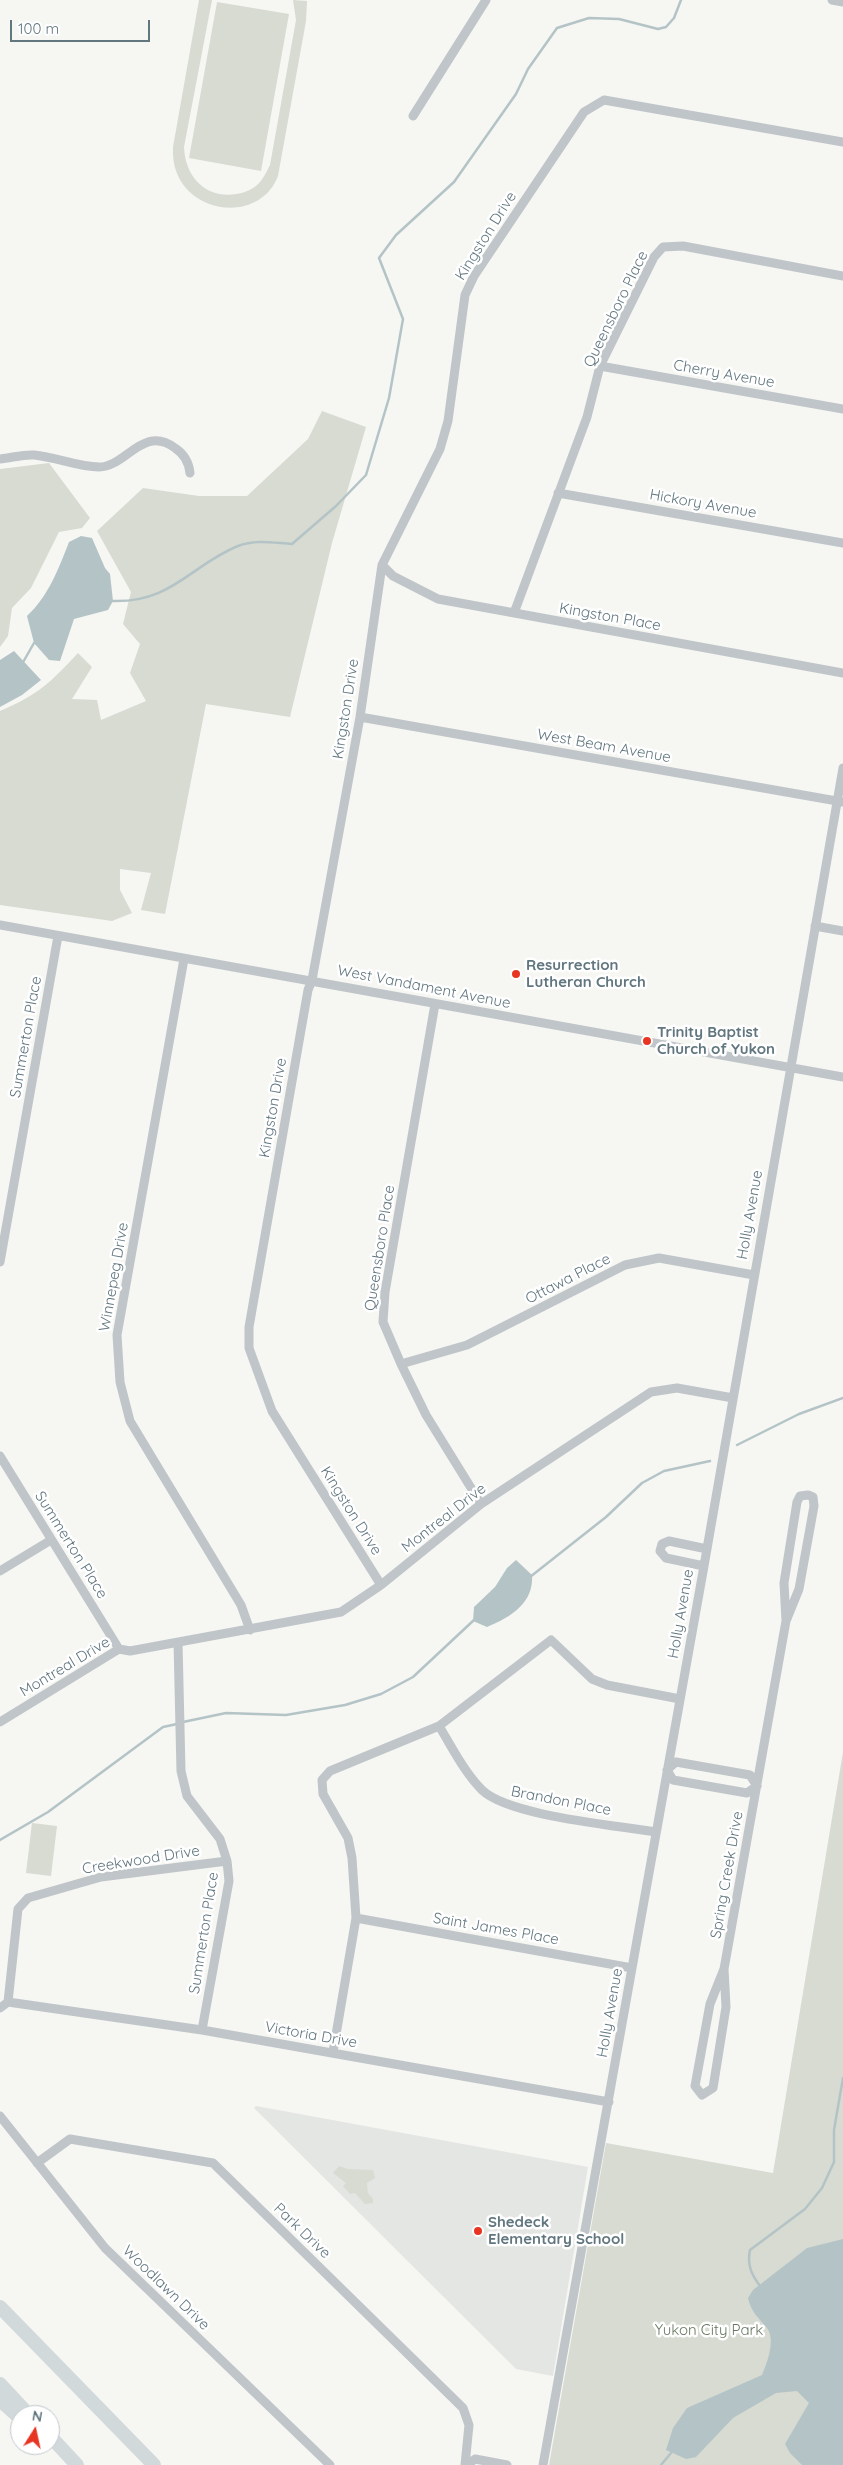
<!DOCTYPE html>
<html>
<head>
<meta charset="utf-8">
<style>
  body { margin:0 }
  #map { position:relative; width:843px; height:2465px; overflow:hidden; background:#f6f6f3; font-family:Quicksand,sans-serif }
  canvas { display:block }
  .north { position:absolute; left:10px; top:2405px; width:50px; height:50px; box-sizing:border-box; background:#fff; border:1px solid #c0c8cc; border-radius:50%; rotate:10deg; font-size:14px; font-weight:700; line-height:20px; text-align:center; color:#61767f }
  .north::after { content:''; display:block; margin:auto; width:18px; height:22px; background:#e73522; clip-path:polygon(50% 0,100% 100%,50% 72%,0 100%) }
  .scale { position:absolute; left:10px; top:20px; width:140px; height:22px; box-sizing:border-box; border:2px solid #61767f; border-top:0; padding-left:6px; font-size:15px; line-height:18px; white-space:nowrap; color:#61767f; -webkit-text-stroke:4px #fff; paint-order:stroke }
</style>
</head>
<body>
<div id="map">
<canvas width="843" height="2465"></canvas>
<div class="north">N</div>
<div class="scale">100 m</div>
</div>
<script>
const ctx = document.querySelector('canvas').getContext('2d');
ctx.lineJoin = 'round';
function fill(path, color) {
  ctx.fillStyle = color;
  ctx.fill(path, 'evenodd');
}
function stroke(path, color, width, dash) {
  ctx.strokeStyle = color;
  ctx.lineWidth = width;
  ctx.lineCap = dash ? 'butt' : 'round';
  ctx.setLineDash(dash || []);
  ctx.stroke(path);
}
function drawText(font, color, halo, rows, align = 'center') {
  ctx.font = font + ' Quicksand,sans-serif';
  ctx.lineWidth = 5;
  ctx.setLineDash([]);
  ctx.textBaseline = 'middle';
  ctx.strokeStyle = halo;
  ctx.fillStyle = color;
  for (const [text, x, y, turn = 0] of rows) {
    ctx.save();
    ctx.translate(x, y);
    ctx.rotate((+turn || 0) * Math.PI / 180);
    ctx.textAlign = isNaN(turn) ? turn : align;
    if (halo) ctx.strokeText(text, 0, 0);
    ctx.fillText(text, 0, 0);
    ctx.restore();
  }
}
fill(new Path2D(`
  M256 2106 588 2167 553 2376 516 2369 254 2108Z`), '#e4e6e4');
fill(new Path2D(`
  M199 0H212L184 147C185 176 205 199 236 194 245 193 254 189 260 182 264 177 267 171 270 165L296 20 293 0 307 1 306 21 278 176C258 229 169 213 173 147Z
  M217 2 289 14 261 171 189 158Z
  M322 411 366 427 332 543 290 717 206 704 165 914 141 910 151 873 120 869V890L132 913 112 921 0 905V711C38 695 51 682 78 653L92 667 72 699 97 700 101 720 146 701 130 673 140 644 123 624 131 592 97 531 143 488 199 496H247L308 439Z
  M49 463 90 518 82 528 59 532 31 588 12 608 8 636 0 647V469Z
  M843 1752V2465H549L606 2143 773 2173Z
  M32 1823 57 1826 51 1876 26 1873Z
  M339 2166 348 2169 373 2170 375 2178 367 2183 368 2193 373 2199V2203L365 2204 355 2193 350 2194 343 2186 346 2183 333 2173Z`), '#d7dbd2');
fill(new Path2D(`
  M81 536 92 538 105 568 110 574 113 601 108 610 74 619 60 661 49 660 34 643 27 616C48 597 59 568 69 542Z
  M14 651 41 680 22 695 0 707V660Z
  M516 1560 532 1575C534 1603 511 1617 487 1627L473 1621 474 1607 495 1587 507 1568Z
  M843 2239V2465H802L790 2453 785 2444 809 2403 797 2391 776 2393 733 2418 696 2457 686 2459 666 2450 673 2428 687 2408 762 2375C767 2363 776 2340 767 2328 758 2317 751 2312 748 2298L753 2290 807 2248Z`), '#b4c4c6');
stroke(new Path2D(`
  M112 601C172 603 191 565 238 546 256 539 274 543 292 544L336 506 366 475 389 398 403 319 379 258 396 235 454 182 516 94 528 69 557 28 589 18 619 19 658 29 666 27 674 18 681 0
  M22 664 34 643H37
  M737 1445 799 1414 843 1398
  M530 1577 606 1517 642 1483 664 1471 710 1461
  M183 1722 226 1713 286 1715 345 1705 381 1694 413 1677 474 1620
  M0 1840 48 1812 163 1727 177 1724
  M760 2286C751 2274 747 2265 750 2250L805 2209 822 2188 834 2162V2130L843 2078
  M661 2465 671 2453`), '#b4c4c6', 2.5);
stroke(new Path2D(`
  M832 0 843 2
  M413 116 486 0
  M600 366 843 409
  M0 459C11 458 24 454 34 455 56 457 78 467 99 467 126 467 143 424 175 448 184 454 189 463 190 473
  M558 493 843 543
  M382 565 393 576 438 599 843 673
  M514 613 587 417 600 366 654 257 663 247 683 246 843 276
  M360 717 843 802
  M0 925 843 1077
  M815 926 843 931
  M184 959 117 1335 120 1382 130 1421 241 1605 250 1630
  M435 1004 385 1292 383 1322 401 1364 426 1415 481 1504
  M0 1262 58 936
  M401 1364 467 1345 625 1265 659 1258 754 1275
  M0 1456 119 1649
  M704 1566 666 1558 660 1551 662 1544 669 1541 707 1549
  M0 1571 51 1540
  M381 1585 272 1411 249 1348V1327L308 990 312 980 360 717 382 565 440 449 448 421 465 295 474 276 584 112 604 100 843 142
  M178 1642 181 1771 187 1796 220 1839 227 1861 229 1881 202 2030
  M0 1722 119 1649 130 1651 341 1612 381 1585 481 1504 651 1392 677 1388 733 1398
  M439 1726C452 1747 464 1772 482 1790 509 1816 615 1825 656 1832
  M676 1762 750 1775 757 1786 747 1793 673 1780 667 1770Z
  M356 1918 632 1968
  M724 1969 726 2007 713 2088 702 2095 695 2086 710 2004 724 1969 786 1621 799 1589 814 1506 813 1497 808 1495 800 1496 797 1502 784 1583 786 1621
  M8 2002 202 2030 609 2102
  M0 2008 8 2002 18 1909 28 1898 101 1877 227 1861
  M333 2052 356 1918 352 1858 348 1838 323 1794 322 1780 330 1771 439 1726 551 1640 592 1679 607 1685 680 1699
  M0 2116 105 2248 330 2465
  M37 2163 70 2139 213 2163 463 2408 469 2425 465 2465
  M467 2465 475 2459 507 2465
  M543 2465 704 1566 843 768`), '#bfc5c8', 9);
stroke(new Path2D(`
  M0 2307 154 2465
  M0 2384 29 2415
  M0 2400 20 2418
  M50 2436 77 2465`), '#d2d9db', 14);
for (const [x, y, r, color] of [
  [516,974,5,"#e73522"],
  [647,1041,5,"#e73522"],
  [478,2231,5,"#e73522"]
]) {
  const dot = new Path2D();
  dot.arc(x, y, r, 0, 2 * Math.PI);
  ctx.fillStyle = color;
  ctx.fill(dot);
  stroke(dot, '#fff', 2);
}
drawText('15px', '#61767f', '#fff', [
  ["Kingston Drive",486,236,-58],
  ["Queensboro Place",616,309,-64],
  ["Cherry Avenue",724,374,10],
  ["Hickory Avenue",703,504,10],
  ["Kingston Place",610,617,10],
  ["Kingston Drive",346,709,-81],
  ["West Beam Avenue",604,746,10],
  ["West Vandament Avenue",424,987,11],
  ["Summerton Place",26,1037,-80],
  ["Kingston Drive",273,1108,-80],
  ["Holly Avenue",750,1215,-80],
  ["Queensboro Place",380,1248,-81],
  ["Winnepeg Drive",114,1277,-80],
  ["Ottawa Place",568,1279,-27],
  ["Kingston Drive",351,1511,58],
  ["Montreal Drive",444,1518,-38],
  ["Summerton Place",71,1545,58],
  ["Holly Avenue",681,1614,-80],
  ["Montreal Drive",65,1667,-31],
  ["Brandon Place",561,1801,11],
  ["Creekwood Drive",141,1860,-9],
  ["Spring Creek Drive",727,1875,-80],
  ["Saint James Place",496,1929,10],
  ["Summerton Place",204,1933,-81],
  ["Holly Avenue",610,2013,-80],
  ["Victoria Drive",311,2035,10],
  ["Park Drive",302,2231,44],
  ["Woodlawn Drive",166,2288,44]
]);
drawText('bold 15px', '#61767f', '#fff', [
  ["Resurrection",526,965],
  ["Lutheran Church",526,982],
  ["Trinity Baptist",657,1032],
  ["Church of Yukon",657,1049],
  ["Shedeck",488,2222],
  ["Elementary School",488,2239]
], 'left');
drawText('15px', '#677760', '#fff', [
  ["Yukon City Park",709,2330]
]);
</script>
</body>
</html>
